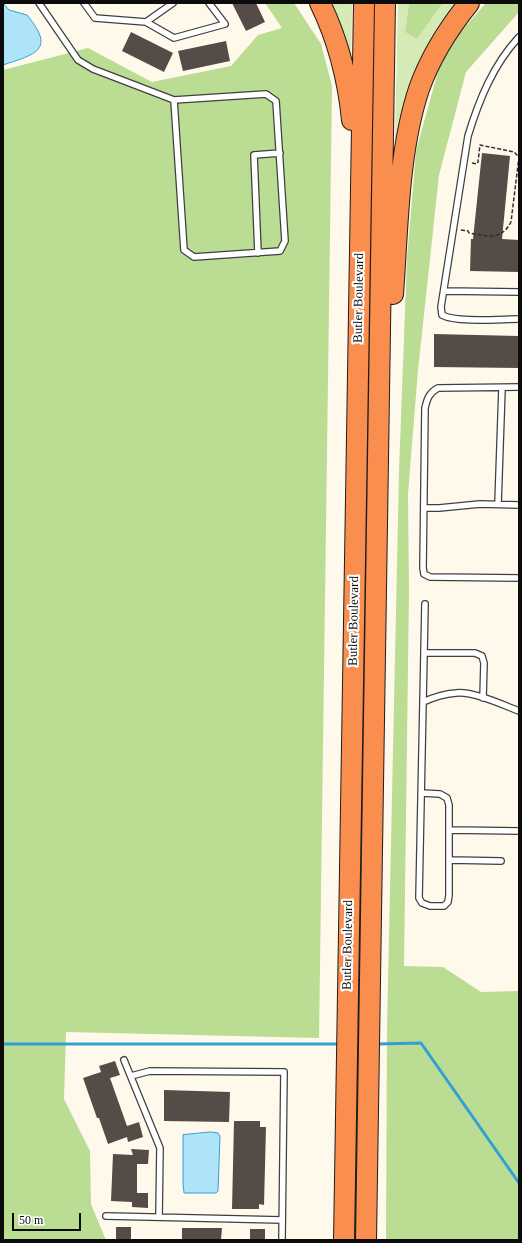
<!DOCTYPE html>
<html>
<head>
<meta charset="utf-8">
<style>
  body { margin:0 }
  #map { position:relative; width:522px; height:1243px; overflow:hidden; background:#fff9eb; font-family:Georgia,serif }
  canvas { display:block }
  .frame { position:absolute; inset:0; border:4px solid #0c0c0c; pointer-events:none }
  .scale { position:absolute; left:12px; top:1213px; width:69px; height:18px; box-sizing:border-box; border:2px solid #0c0c0c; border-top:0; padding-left:5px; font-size:12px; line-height:14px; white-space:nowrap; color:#0c0c0c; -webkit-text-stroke:3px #fff; paint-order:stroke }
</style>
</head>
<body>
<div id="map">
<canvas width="522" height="1243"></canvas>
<div class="frame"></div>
<div class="scale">50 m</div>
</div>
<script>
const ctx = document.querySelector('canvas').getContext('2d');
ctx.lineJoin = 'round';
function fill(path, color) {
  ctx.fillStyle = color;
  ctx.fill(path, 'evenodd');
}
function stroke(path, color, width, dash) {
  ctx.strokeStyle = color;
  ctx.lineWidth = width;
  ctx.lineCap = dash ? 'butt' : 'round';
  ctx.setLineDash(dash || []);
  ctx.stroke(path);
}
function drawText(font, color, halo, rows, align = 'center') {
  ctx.font = font + ' Georgia,serif';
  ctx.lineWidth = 4;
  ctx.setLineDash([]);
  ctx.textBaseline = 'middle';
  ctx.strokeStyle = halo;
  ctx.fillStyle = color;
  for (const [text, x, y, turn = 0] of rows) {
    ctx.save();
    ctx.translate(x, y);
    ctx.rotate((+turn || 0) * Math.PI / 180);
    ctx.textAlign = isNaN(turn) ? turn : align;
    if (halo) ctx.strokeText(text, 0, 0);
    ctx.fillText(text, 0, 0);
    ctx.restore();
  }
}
fill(new Path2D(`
  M324 3H352L351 69Z
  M398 3H409L405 32 417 39 443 3H464L394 178Z`), '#d5eab4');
fill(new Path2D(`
  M265 3H294L321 44 332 86 319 1038 66 1032 64 1099 90 1151 91 1204 106 1240H3V70L88 48 152 82 231 66 258 35 282 28Z
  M409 3H443L417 39 405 32Z
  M486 3H519V12L466 72 439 175 418 370 408 494 409 591 404 966 443 967 481 992 519 991V1240H386L387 1030 399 470 407 259 416 151 440 64 457 36Z`), '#badc93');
const water = new Path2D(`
  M3 3 9 10 27 15C56 50 36 54 3 65Z
  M211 1132 218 1133 220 1136 218 1191 216 1193H184L183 1184V1135Z`);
fill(water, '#aee3f8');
stroke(water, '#32a0d2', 1);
stroke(new Path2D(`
  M3 1044H341
  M377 1044 421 1043 519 1183`), '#32a0d2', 3);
fill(new Path2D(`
  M232 3H256L265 22 246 31Z
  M131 32 173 53 164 72 122 51Z
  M226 41 230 61 183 71 178 51Z
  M482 153 510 156 502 239 519 240V272L470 271 471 239H473Z
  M434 334 519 336V368L434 367Z
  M115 1061 120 1075 110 1078 127 1126 139 1122 143 1137 128 1142 127 1137 108 1144 99 1118H97L83 1078 101 1072 99 1066Z
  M164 1090 230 1092 229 1122 164 1121Z
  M234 1121H260V1127H266L264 1205 259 1204V1209H232Z
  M131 1149 149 1150 148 1164H137V1193H148V1208L132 1207V1202L111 1201 113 1154 133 1155Z
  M116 1227H131V1240H116Z
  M182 1228H222L221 1240H182Z
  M250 1229H265V1240H250Z`), '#554c48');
const lane = new Path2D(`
  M39 3 78 60 93 69 174 100 266 94 276 101 285 241 280 251 194 257 184 250 174 100
  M84 3 95 18 146 22 174 38 225 24 209 3
  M146 22 173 3
  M519 37C493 65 479 100 468 136L441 307 442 315C457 323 501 319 519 319
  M258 253 254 155 280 153
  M444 291 519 292
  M519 387 438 388C429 393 427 399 425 408L423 568 424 574 430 577 519 578
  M498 504 502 388
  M424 508H439L480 504 519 505
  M424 653H475L482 656 484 663 483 698
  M423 702C434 697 444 694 456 693 473 691 503 705 519 711
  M421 793 440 794 447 798 449 805V895L448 902 444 906H430L422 903 419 898C421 800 423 702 425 604
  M449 830 519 831
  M449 860 501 861
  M124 1060 160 1148 159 1217
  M131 1076 150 1071 284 1072 282 1240
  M106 1216 282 1220`);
const highway = new Path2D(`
  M320 3C338 40 348 79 352 120
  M393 294C398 228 398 152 419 89 430 58 448 29 469 3
  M344 1240 364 3
  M366 1240 385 3`);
stroke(lane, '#3f3f3f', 8);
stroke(highway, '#1d1d1d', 22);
stroke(new Path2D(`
  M472 163 477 164 478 162 480 145 514 152 519 157
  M461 230 468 231 469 233C487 236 501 241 511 222L519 157`), '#2e2e2e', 1.5, [4, 2]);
stroke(lane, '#fff', 5.5);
stroke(highway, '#fa8e4f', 20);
drawText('13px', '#0c0c0c', '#fff', [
  ["Butler Boulevard",359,298,-89],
  ["Butler Boulevard",354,621,-89],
  ["Butler Boulevard",348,945,-89]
]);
</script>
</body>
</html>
